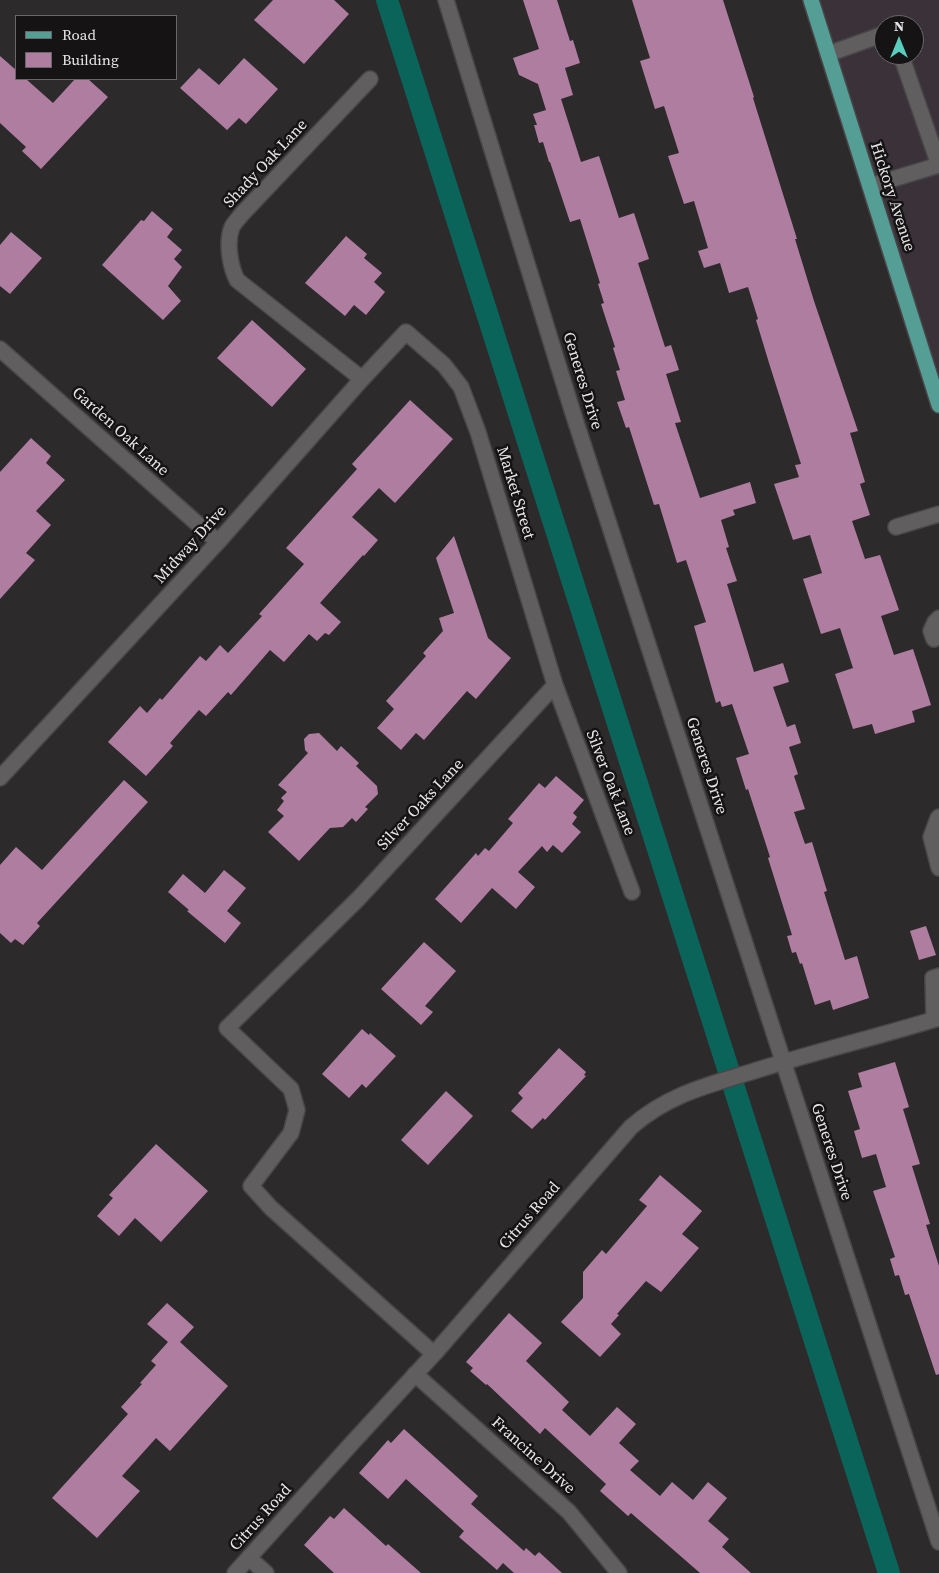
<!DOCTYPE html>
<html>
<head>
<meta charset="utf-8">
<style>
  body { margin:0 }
  #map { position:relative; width:939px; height:1573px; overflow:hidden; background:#2d2a2c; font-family:"Source Serif 4",serif }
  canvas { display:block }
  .legend { position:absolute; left:15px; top:15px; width:162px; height:65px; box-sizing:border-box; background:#151314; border:1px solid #696769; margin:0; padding:6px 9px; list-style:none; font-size:15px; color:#e8e6e8 }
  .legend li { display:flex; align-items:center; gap:10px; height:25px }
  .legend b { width:25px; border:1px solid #696769 }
  .north { position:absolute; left:874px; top:15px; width:50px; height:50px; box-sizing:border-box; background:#151314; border:1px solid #696769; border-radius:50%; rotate:0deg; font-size:14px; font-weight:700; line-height:20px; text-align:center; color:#e8e6e8 }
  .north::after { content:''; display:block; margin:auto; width:18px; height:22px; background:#59cebe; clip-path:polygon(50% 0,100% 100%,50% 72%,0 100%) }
</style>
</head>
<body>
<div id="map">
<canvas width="939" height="1573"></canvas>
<ul class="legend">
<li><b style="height:6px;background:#549e95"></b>Road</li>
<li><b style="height:14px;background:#af7da0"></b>Building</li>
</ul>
<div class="north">N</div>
</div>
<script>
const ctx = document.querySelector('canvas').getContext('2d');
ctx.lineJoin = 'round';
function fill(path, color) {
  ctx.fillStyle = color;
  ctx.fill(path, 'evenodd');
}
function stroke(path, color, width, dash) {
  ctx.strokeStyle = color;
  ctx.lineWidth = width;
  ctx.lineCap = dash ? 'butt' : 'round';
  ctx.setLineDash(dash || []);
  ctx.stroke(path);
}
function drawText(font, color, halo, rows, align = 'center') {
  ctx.font = font + ' "Source Serif 4",serif';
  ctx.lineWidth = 5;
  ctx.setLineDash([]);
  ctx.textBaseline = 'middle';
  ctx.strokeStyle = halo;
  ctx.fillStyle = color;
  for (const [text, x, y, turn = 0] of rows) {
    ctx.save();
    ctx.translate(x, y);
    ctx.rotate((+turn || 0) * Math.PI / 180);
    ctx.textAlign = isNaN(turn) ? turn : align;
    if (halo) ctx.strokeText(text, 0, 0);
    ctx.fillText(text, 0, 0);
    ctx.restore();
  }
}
fill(new Path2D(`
  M820 0H939V376L845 82ZM884 25H914V55H884Z`), '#3a3238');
stroke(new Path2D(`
  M387 0 889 1573`), '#0a645a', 22);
fill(new Path2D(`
  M273 0H334L349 14 304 64 254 20Z
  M523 0H557L570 41 573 40 580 63 565 68 573 95 561 99 581 162 599 156 619 218 634 213 649 259 638 263 665 347 671 345 679 370 666 374 681 422 675 423 700 498 750 482 756 503 733 510 735 515 721 520 729 547 726 548 737 581 727 584 754 672 783 663 789 682 773 687 787 727 795 724 801 743 789 747 798 774 794 776 805 809 794 812 805 844 812 842 827 891 824 892 845 960 857 956 869 998 833 1010 830 1000 815 1005 802 963 800 964 796 952 792 953 787 936 792 935 768 858 770 857 748 789 746 790 736 758 749 754 732 704 722 707 720 701 716 703 694 626 706 622 686 560 677 563 659 504 654 505 629 427 626 428 617 402 625 400 616 371 620 370 613 348 615 347 601 304 604 303 598 284 600 283 580 219 570 222 550 162H549L543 142 539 143 534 125H537L533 114 546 110 538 84 519 75 513 58 539 49Z
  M632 0H723L754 97 753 98 797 239H795L814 301 858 431 850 433 865 482 860 484 870 515 852 521 865 559 880 555 899 610 881 616 894 655 913 649 926 689 931 705 912 711 915 722 875 734 872 724 853 729 835 674 853 668 840 628 821 634 803 579 822 573 810 535 793 540 774 484 799 477 795 465 801 464 769 363 756 320 758 319 748 287 729 293 720 263 704 268 698 251 708 248 694 201 684 204 668 156 679 153 664 106 655 109 640 61 650 58Z
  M0 56 16 70V79H26L53 103 75 79H88L108 97 41 169 22 151 26 147 0 123Z
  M244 58 278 89 246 124 239 118 227 130 180 88 199 68 219 85Z
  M152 211 173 229 167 237 182 250 174 259 182 267 168 286 181 301 163 320 102 265 141 220 144 221Z
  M11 232 42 258 10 294 0 286V245Z
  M346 236 367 254 364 258 382 273 374 282 385 292 366 315 354 305 345 316 305 283Z
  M252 320 306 369 272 407 217 358Z
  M410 400 453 439 395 503 379 488 352 517 378 540 364 556 363 555 320 603 341 622 329 635 325 633 317 641 309 634 284 662 270 650 231 695 228 692 206 716 199 710 170 743 173 746 146 776 108 742 140 706 147 713 160 698 162 700 200 656 206 661 220 645 228 653 262 616 259 614 304 564 286 548 357 469 352 464Z
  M31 438 51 456 46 463 65 480 36 511 51 525 26 553 35 560 0 599V472Z
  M454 536 488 638 511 658 476 699 467 691 424 740 416 733 401 750 377 728 394 709 386 701 426 656 423 653 443 631 439 618 454 613 436 558Z
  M319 733 337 751 341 746 359 763 356 766 377 786 378 794 365 807 368 809 356 822 352 818 343 827 330 828 299 861 268 832 284 816 277 810 284 801 281 798 287 792 278 785 308 753 305 750 304 739 309 734Z
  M556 776 584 800 573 813 577 817 572 824 581 832 562 853 553 845 547 852 542 846 518 872 535 887 516 909 492 888 461 923 435 899 476 853 478 856 485 848 489 851 513 823 508 819 539 783 545 788Z
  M124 780 148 802 37 923 40 926 23 945 15 939 11 943 0 933V865L16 847 42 870Z
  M224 870 246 888 227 911 241 923 225 943 187 911 189 910 168 892 183 874 205 893Z
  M926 926 936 955 919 960 910 931Z
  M424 942 456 971 425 1006 433 1012 421 1025 381 989Z
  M362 1029 369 1035 370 1033 396 1056 366 1088 362 1084 349 1098 322 1074Z
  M559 1048 586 1072 584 1075 586 1076 545 1120 543 1118 532 1129 511 1111 523 1098 518 1093Z
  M895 1062 909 1107 903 1109 920 1164 912 1166 930 1224 926 1225 939 1266V1374L936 1375 909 1294 905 1295 899 1275 895 1276 890 1259 895 1257 873 1191 886 1187 876 1154 862 1158 854 1131 860 1129 848 1091 862 1087 858 1073Z
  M446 1091 473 1116 428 1165 401 1140Z
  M156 1144 208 1191 161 1242 135 1218 119 1236 97 1216 113 1198 109 1195Z
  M660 1175 702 1211 682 1234 699 1248 661 1292 646 1281 617 1314 619 1315 611 1324 621 1334 600 1357 561 1322 583 1298V1272L602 1250 606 1254 647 1206 639 1200Z
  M167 1303 194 1327 180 1342 228 1386 170 1451 156 1438 122 1476 140 1491 97 1538 52 1498 128 1414 121 1407 142 1384 140 1383 156 1365 151 1361 168 1342 147 1324Z
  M509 1313 542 1343 526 1361 569 1402 562 1410 590 1436 617 1407 636 1424 619 1443 639 1461 630 1470 660 1496 672 1482 693 1500 708 1482 727 1498 708 1521 729 1539 722 1547 751 1573H700L631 1513 628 1516 600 1491 606 1484 545 1428 540 1434 487 1384 486 1385 470 1371 473 1368 466 1362Z
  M404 1429 478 1496 471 1504 524 1551 526 1548 535 1556 539 1552 562 1573H514L503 1563 497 1570 459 1537 464 1531 406 1479 388 1499 359 1473 388 1440 391 1443Z
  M344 1508 386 1546 388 1544 421 1573H334L304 1545 330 1516 334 1519Z`), '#af7da0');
const minor = new Path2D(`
  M446 0 572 410 939 1542
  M828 54 884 34
  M870 186 939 165 901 55
  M0 349 218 542
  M362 379 237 280C230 266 226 242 232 227 234 223 239 218 242 214L370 79
  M896 527 939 514
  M934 639 931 631 935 622 939 618
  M0 778 218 542 362 379 406 332 444 365 461 387 478 432 555 685 632 892
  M939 817 938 818 931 837 939 868
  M934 1019 933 978 939 976
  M434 1354 271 1208 251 1186 291 1133 297 1110 291 1089 227 1028 359 898 555 685
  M415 1374 569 1512 619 1573
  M249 1558 266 1573
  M235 1573 353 1442 434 1354 631 1127C668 1095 705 1086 751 1072 814 1052 877 1037 939 1018`);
const major = new Path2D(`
  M811 0 939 405`);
stroke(minor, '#484648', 18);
stroke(major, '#484648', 18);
stroke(minor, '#615e60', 15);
stroke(major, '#549e95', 15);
drawText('16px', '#e8e6e8', '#151314', [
  ["Shady Oak Lane",266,164,-47],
  ["Hickory Avenue",892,197,72],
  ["Generes Drive",582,381,73],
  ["Garden Oak Lane",120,432,42],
  ["Market Street",515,493,73],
  ["Midway Drive",191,545,-48],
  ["Generes Drive",706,766,72],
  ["Silver Oak Lane",610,783,69],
  ["Silver Oaks Lane",421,805,-47],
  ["Generes Drive",831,1152,72],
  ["Citrus Road",530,1216,-49],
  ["Francine Drive",533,1456,42],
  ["Citrus Road",261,1518,-48]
]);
</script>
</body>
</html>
